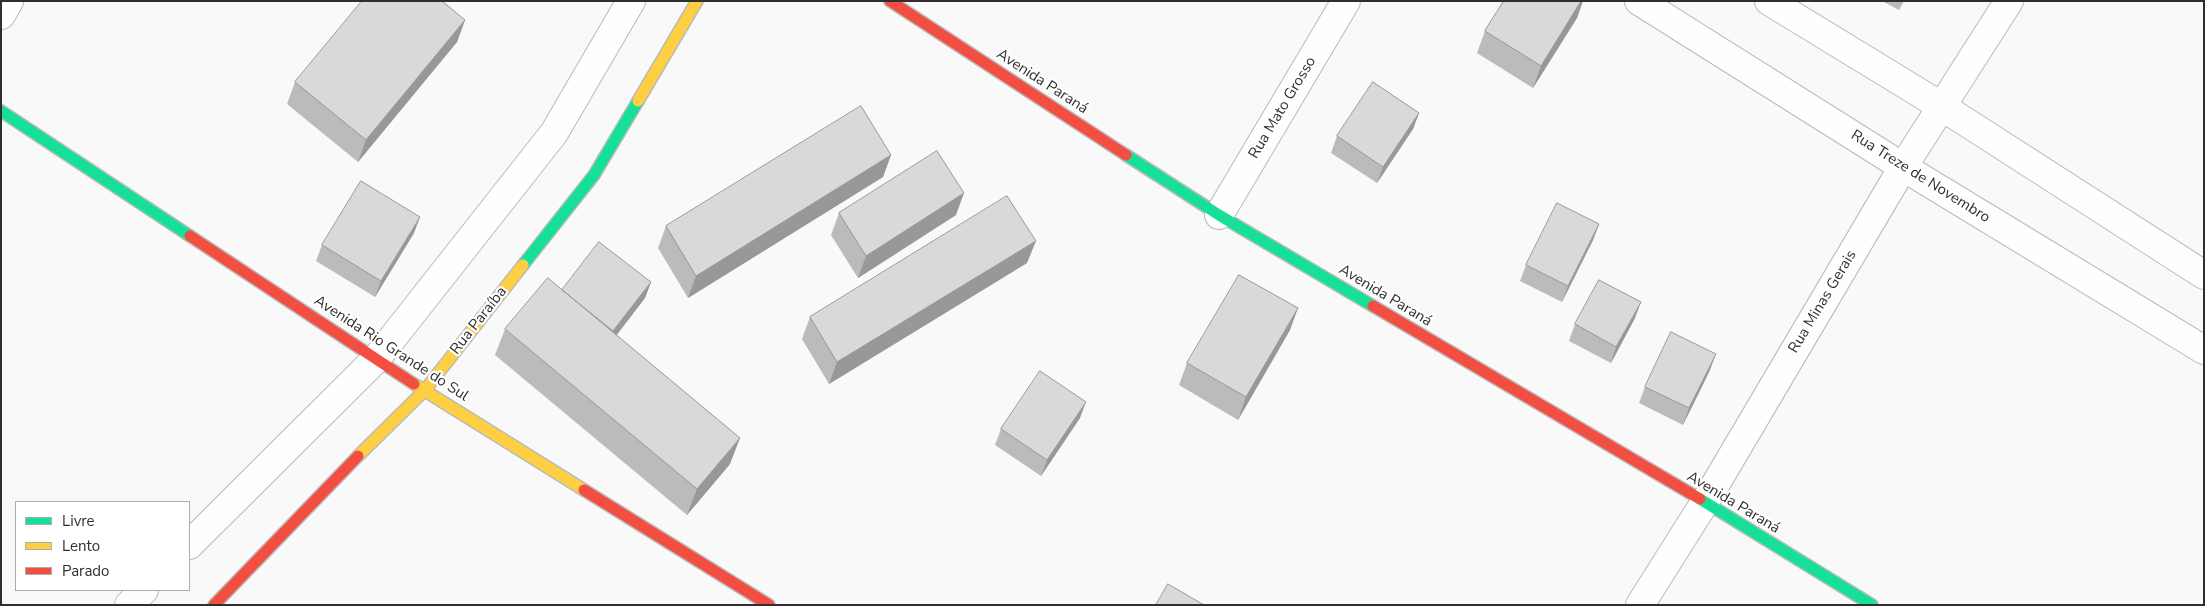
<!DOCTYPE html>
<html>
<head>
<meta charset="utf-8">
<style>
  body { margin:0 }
  #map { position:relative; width:2205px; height:606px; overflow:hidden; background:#f9f9f9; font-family:"Nunito Sans",sans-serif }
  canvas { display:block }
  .frame { position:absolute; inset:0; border:2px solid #2f2f30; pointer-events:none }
  .legend { position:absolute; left:15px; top:501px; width:175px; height:90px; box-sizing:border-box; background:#fff; border:1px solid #acacac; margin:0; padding:6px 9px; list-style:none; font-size:15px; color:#2f2f30 }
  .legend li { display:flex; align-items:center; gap:10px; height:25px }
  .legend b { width:25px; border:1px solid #acacac }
</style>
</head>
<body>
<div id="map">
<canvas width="2205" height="606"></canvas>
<div class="frame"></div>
<ul class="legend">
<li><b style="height:6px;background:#16e098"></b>Livre</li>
<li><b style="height:6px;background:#ffcf43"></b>Lento</li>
<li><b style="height:6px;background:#f24e42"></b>Parado</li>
</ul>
</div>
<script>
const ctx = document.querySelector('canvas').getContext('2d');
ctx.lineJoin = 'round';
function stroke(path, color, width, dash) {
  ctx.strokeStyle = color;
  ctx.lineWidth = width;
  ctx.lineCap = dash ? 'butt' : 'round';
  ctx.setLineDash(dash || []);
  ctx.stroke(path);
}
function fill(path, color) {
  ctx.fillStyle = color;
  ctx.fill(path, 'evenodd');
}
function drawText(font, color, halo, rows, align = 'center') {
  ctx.font = font + ' "Nunito Sans",sans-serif';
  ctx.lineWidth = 4.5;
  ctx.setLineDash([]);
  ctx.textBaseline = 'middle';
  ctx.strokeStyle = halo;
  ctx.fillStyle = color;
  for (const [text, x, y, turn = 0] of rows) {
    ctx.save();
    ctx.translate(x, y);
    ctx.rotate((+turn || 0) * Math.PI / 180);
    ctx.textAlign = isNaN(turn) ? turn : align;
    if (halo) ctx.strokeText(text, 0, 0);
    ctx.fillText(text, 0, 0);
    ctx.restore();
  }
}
const street = new Path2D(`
  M1639 1 1903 167 2204 350
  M1769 1 1941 106 2204 275
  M1 15 9 1
  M1219 215 1346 1
  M189 545 376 359 554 133 631 1
  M129 605 144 590
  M1640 605 1705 502 1903 167 2009 1`);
const fast = new Path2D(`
  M1 111 190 236
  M1126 155 1219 215 1373 306
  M523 265 594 175 638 101
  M1700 499 1872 605`);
const slow = new Path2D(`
  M638 101 697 1
  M414 384 584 490
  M358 456 425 390 523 265`);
const jam = new Path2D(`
  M890 1 1126 155
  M190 236 414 384
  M1373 306 1700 499
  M584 490 769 605
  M214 605 358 456`);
stroke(street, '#bababa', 30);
stroke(fast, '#bababa', 14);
stroke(slow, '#bababa', 14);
stroke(jam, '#bababa', 14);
stroke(street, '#fefefe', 28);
stroke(fast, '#16e098', 11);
stroke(slow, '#ffcf43', 11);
stroke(jam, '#f24e42', 11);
fill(new Path2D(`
  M1504 1H1583L1577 18 1533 88 1477 53 1485 31Z
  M1882 1H1904L1899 10Z
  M465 20 457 42 358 162 287 104 295 82Z
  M1419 113 1413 129 1377 183 1331 153 1337 136Z
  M891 155 883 177 688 298 658 248 666 226Z
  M839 213 956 215 858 278 831 235Z
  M1599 224 1593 240 1562 302 1520 281 1526 265Z
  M414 233 375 297 316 261 322 245Z
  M1027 263 829 384 802 339 810 317Z
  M651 282 645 298 617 335 730 464 687 515 495 355 505 329 562 290Z
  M1635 318 1611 363 1569 341 1575 324Z
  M1290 330 1238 420 1179 385 1187 363Z
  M1710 370 1683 425 1639 403 1645 387Z
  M1080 418 1041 476 995 445 1001 429Z`), '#bbb');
fill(new Path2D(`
  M1581 1H1583L1577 18 1533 88 1541 66Z
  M465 20 457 42 358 162 366 140Z
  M1419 113 1413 129 1377 183 1383 167Z
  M891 155 883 177 688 298 696 276Z
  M964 193 956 215 858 278 866 256Z
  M420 217 414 233 375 297 381 281Z
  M1599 224 1593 240 1562 302 1568 286Z
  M1036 241 1027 263 829 384 837 362Z
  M651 282 645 298 607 347 613 331Z
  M1641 302 1635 318 1611 363 1616 347Z
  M1298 308 1290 330 1238 420 1246 397Z
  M1716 354 1710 370 1683 425 1689 408Z
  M1086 402 1080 418 1041 476 1047 460Z
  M740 438 730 464 687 515 697 489Z`), '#989898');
const building = new Path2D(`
  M362 1H442L465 20 366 140 295 82Z
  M1504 1H1581L1541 66 1485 31Z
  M1373 82 1419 113 1383 167 1337 136Z
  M861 106 891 155 696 276 666 226Z
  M937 151 964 193 866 256 839 213Z
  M361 181 420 217 381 281 322 245Z
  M1007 196 1036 241 837 362 810 317Z
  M1557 203 1599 224 1568 286 1526 265Z
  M599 242 651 282 613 331 562 290Z
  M1239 275 1298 308 1246 397 1187 363Z
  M548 278 740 438 697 489 505 329Z
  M1599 280 1641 302 1616 347 1575 324Z
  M1671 332 1716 354 1689 408 1645 387Z
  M1040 371 1086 402 1047 460 1001 429Z
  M1168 584 1204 605H1156Z`);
fill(building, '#d9d9d9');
stroke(building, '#989898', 1);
drawText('15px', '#2f2f30', '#fff', [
  ["Avenida Paraná",1042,82,33],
  ["Rua Mato Grosso",1283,108,-59],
  ["Rua Treze de Novembro",1920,177,32],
  ["Avenida Paraná",1385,296,31],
  ["Rua Minas Gerais",1823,302,-59],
  ["Rua Paraíba",479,321,-52],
  ["Avenida Rio Grande do Sul",391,349,33],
  ["Avenida Paraná",1733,503,31]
]);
</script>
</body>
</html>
